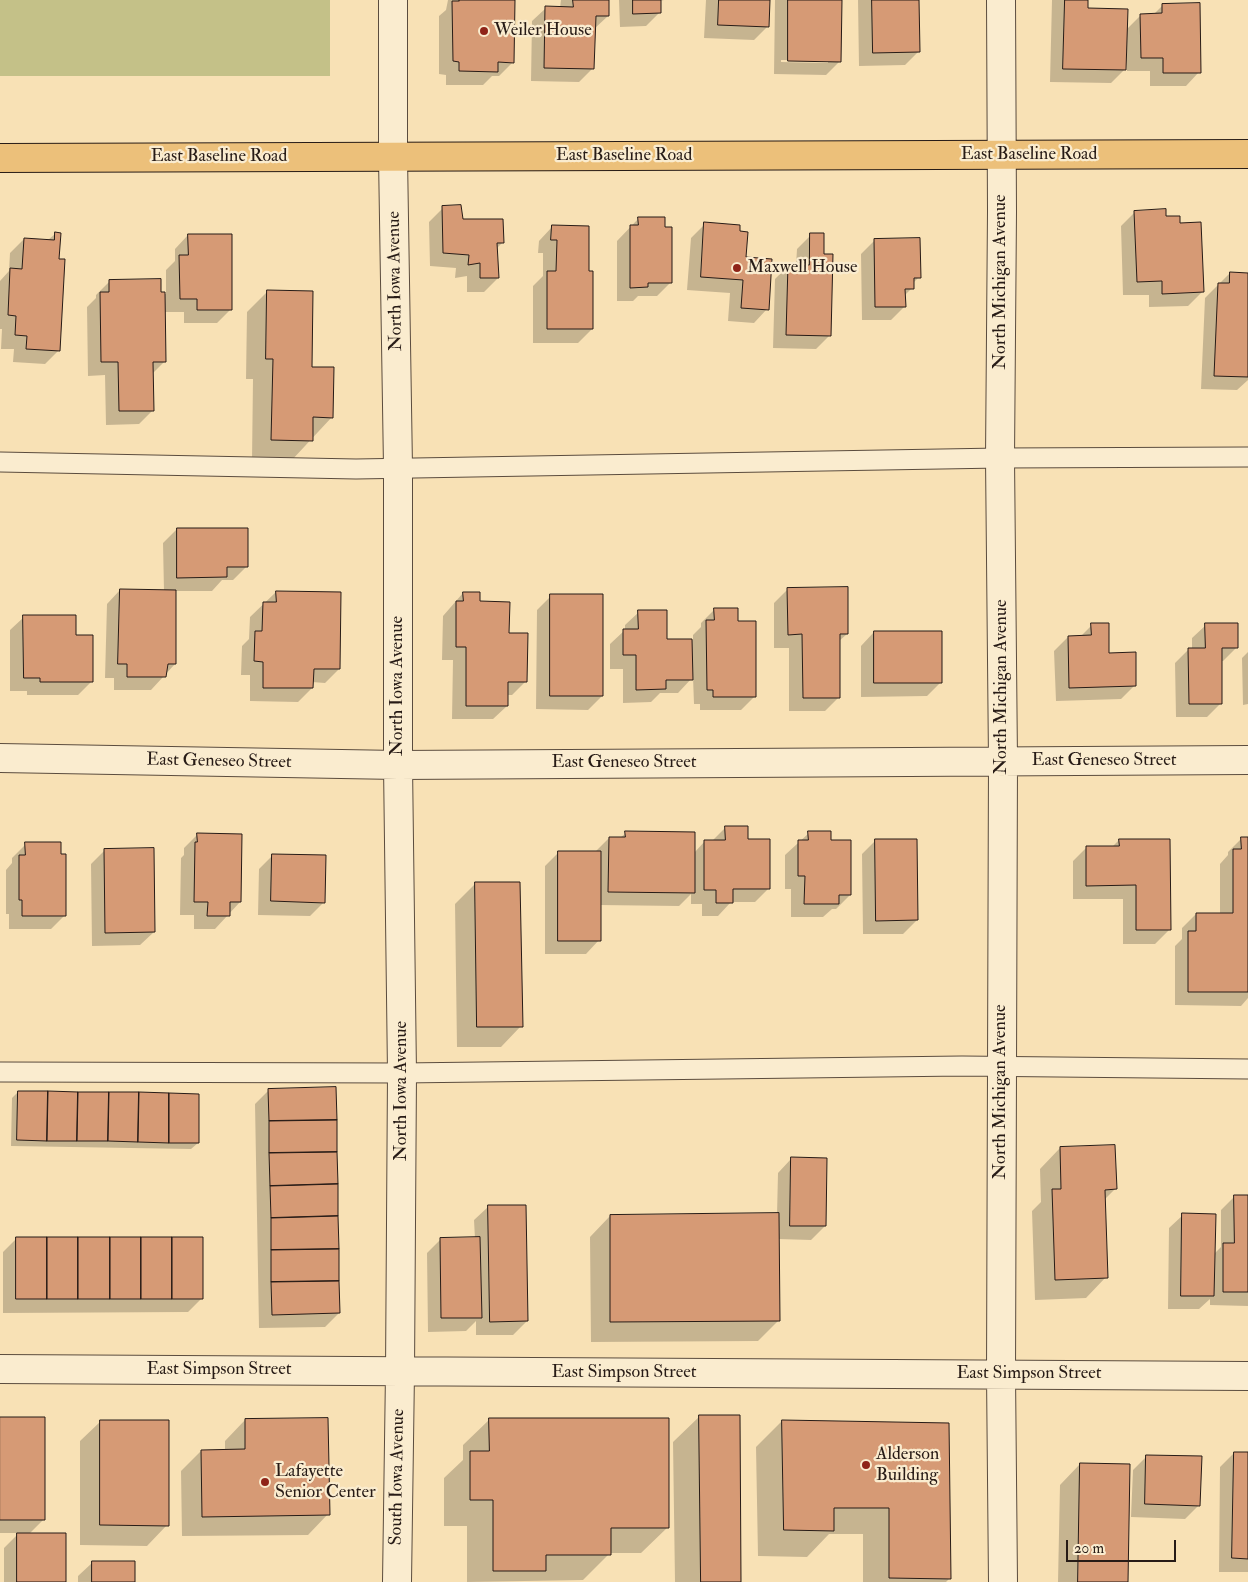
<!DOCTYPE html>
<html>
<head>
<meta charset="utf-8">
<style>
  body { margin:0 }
  #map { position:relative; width:1248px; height:1582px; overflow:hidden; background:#f8e1b5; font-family:"IM FELL Double Pica",serif }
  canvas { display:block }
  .scale { position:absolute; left:1066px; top:1540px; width:110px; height:22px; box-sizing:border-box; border:2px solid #271b16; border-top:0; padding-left:6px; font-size:15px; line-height:18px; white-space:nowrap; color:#271b16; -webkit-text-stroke:4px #faeccf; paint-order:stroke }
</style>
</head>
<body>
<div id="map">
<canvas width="1248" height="1582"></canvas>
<div class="scale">20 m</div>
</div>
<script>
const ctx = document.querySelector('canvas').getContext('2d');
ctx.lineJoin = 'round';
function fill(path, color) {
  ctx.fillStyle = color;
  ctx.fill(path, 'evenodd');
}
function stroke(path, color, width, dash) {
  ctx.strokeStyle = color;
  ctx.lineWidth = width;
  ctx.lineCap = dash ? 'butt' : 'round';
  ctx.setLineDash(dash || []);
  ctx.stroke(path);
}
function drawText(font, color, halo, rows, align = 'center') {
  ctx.font = font + ' "IM FELL Double Pica",serif';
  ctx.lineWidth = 4.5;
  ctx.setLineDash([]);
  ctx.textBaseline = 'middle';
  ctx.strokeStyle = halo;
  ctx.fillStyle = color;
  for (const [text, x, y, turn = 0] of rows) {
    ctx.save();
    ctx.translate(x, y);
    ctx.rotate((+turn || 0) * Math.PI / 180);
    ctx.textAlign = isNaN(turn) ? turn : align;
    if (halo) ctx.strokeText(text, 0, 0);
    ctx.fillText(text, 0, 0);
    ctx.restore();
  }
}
fill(new Path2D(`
  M0 0H330V76H0Z`), '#c4c188');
fill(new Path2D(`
  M448 0H514L513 62 499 76H492L483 85H446V75L439 74V16L446 10Z
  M561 0H608V16L594 29 593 68 579 82 531 81 532 21 546 8H560Z
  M619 0H664L660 1V12L646 26 620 27Z
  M706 0H768L767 27 754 40 704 38Z
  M775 0H840V61L826 75 774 74ZM781 60H828V63L781 62Z
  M858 0H918L919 51 905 65 859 66Z
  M1052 0H1087V9L1126 30 1141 15H1153L1163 5 1199 72 1186 86H1150V71H1127V51H1125L1124 70 1111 83 1050 82Z
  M443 208 462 221 503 242 496 249 498 278 484 292H467V276L455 278 456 268 430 266 429 222Z
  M1135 212 1165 217 1179 224 1202 292 1188 306 1149 307V295H1123L1121 226Z
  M639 218 671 282 657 296H638L633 301H617V241Z
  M705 224 745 259 767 309 754 323 728 321 730 293 687 290 691 238Z
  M552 227 588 272 592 329 578 343H533V286L543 276V253H538L539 241Z
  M55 234 58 260 59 350 45 364 13 362 14 349H1L2 329H0V281L9 271 10 253 24 239 48 240Z
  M188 235 231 309 217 323H184V312H164L165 361 152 374 153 410 139 424 106 425 105 375 88 376 87 307 96 298V295L110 281 159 294H166V270L175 261V249Z
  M811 235 830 335 816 349 773 348 775 279 789 265 796 266 797 249Z
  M875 240 919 277 912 284V288L904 296V307L891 320H862L861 254Z
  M1230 273 1248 274V380L1237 390 1201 389 1205 298Z
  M268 291 311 368 332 417 291 461 252 460 253 379H246L247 312Z
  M177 529 247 566 233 580H222L212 591H175V664L151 690H114V678H105L107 604 120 590 164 591 163 543Z
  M788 589 847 634 838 642 839 697 825 711H789V648H774V603Z
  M276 592 339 669 325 683 312 682V688L298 702 250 701V675H241L242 646 249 639 250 617Z
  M463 593 478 602 508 634 526 681 512 695H507V706L493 719H452L453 660H442L443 616Z
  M551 596 602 696 588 710 536 709 537 610Z
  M715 609 737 622 755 696 741 710H700V704H694L693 677 678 693H660L651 702 623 703V669H610V644L625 630V625L639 612 666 640H693V635L701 627V623Z
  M24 617 75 636 92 681 78 695H27V691H10V630Z
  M1092 625 1108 654 1135 685 1121 699 1056 701 1054 651 1068 637H1080Z
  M1206 625 1237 647 1223 661H1220L1221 703 1207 717H1176L1175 663 1189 649H1192V638Z
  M874 632 941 682 927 696 861 697V646Z
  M1248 652V704L1243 705 1242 658Z
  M726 827 747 841 768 889 755 902H731L718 916H702V904H691V894L679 906 599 905V940L586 954H545V866L559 852H595L609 838H620L626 833 694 853 705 841H712Z
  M809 833 829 841 850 895 836 909H832L823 917H791V889H785V855Z
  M197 835 240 902 215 929H194V915H180L181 858 184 855V848Z
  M1242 838H1248V998L1241 1006 1175 1005V946L1182 939V928L1196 914H1220V864L1228 855V852Z
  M1119 840 1169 930 1155 944H1123V899H1073V861L1087 847H1112Z
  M875 841 917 920 903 934H863L862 854Z
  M26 844 65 915 51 929H9V914H6V870L12 863V858Z
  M105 850 154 932 140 945 92 946 91 864Z
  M273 855 324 902 310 916 258 915 259 869Z
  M475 884 521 1026 501 1047H457L455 904Z
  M269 1090 339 1313 325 1327 259 1328 255 1104Z
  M18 1092 198 1143 191 1149 11 1146 12 1098Z
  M1060 1148 1115 1189 1104 1200 1106 1277 1086 1298 1035 1300 1032 1211 1041 1202 1040 1169Z
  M791 1159 825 1226 811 1240 778 1239 779 1320 758 1341 591 1342 590 1237 610 1216 777 1215 778 1173Z
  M1235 1196H1248V1306L1210 1305V1299L1199 1309H1168L1169 1228 1183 1215 1214 1254 1221 1247V1210Z
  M488 1207 527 1321 513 1335H476V1321L466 1331 428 1332 427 1253 441 1239H475L474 1220Z
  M17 1238 202 1298 188 1312 3 1313V1252Z
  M700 1416 740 1582H675L673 1442Z
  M0 1418 44 1519 29 1534 64 1582H4V1548L19 1533H0Z
  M490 1419 668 1527 641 1553H610L583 1580 467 1582V1526H444V1478L463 1460V1445Z
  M245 1420 328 1514 308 1535 182 1536 181 1471 201 1451H225V1441Z
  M101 1421 167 1525 147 1546 80 1545V1441Z
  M782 1421 948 1424 950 1578 946 1582H863V1534H829L807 1557 758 1556 756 1447Z
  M1234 1453H1248V1572H1219L1220 1467Z
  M1147 1456 1199 1505 1185 1519 1131 1517 1133 1470Z
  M1080 1464 1127 1582H1058L1060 1485Z
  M92 1563 134 1582H78V1576Z`), '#0003');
const building = new Path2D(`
  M459 0H515L514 63 498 62V72L459 71V62L453 61 452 1H459Z
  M573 0H609V16H596L594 69 544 68 545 6 573 7Z
  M633 0H661V13L633 14Z
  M719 0H770L769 27 718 25Z
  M788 0H842L841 62 788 61Z
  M872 0H919L920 52 873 53Z
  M1065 0H1088V8L1128 9 1126 70 1063 69Z
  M1200 3 1201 73H1163V58H1141L1140 14 1162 13V4Z
  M461 205 463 219H503L504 243H497L499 278H480V263L468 265 469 255 443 253 442 206Z
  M1166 209V216H1180V223L1201 222 1204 292 1162 294V281L1137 282 1134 211Z
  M638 217H665V227H672V283H648V287L630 288V225H638Z
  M704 222 740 225V231L748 232 746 257 772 259 769 310 741 308 743 280 701 277Z
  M552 225 589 226V271H593V329H547V271H556L557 240H551Z
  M55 232 61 233 59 259H65L60 351 26 349 27 336 15 335 16 316 8 315 10 268 22 269 24 238 54 240Z
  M810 233H824V254H833L831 336 786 335 788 264 809 265Z
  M188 234H232V310H197V299H180L179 255H188Z
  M920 238 921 278H914V289H905L906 307H875L874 239Z
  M1230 272 1248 273V377L1214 376 1218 283H1229Z
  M161 279V292H165L166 362H153L154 411H119L118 362H101L100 292H109V280Z
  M267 290 313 291 312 367H334L333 418 313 417V441L271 440 273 359H266Z
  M177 528H248V567H227V577L177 578Z
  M848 587V634H840V698H803L802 634 788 635 787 588Z
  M120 589 176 590V664H168L166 677H127V664H118Z
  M276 591 341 592 340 669H314L313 688H263V662L254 661 255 631H262L263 602H276Z
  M463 592H480V601L510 602 509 633H528L527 682H508V706H466V647H456V601H463Z
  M550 594H603V696H550Z
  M714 608H738V621H756V697H713V690H707L706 620H714Z
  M638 610H667V639H692L693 680H666V689L636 690V655H623V629H638Z
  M23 615H76V635H93V682H40V678H24Z
  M1091 623H1109V653L1136 652V686L1069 688 1068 636 1091 635Z
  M1205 623H1238V648H1222V704H1189L1188 648H1205Z
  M874 631H942V683H874Z
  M725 826H748V839H770V889H733V903H716V890H704V840H725Z
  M625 831 695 832V893L608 892 609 837H625Z
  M808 831H831V840H851V895H839V904H804L805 876H798V840H808Z
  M197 833 242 834 241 902H230V916H207L208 902H194L195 842H197Z
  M1241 837H1248V992H1188V931H1196V913H1233V849H1241Z
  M875 839H917L918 920 876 921Z
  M1119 839H1170L1171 930H1136V885L1086 886V846H1119Z
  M25 842H61V854H66V916H22V900H19V855H25Z
  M154 848 155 932 105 933 104 849Z
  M558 851H601V941H558Z
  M272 854 326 855 325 903 271 901Z
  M475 882H520L523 1027H477Z
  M336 1087 337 1120 269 1121 268 1089Z
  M18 1091H48L47 1141 17 1140Z
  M48 1091 78 1092 77 1141H47Z
  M78 1092H109L108 1141H77Z
  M109 1092H139L138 1142 108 1141Z
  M139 1092 169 1093V1143L138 1142Z
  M169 1093 199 1094V1143H169Z
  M337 1120V1152L269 1153V1121Z
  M1115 1145 1117 1189 1105 1190 1108 1278 1055 1280 1052 1189H1061L1060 1147Z
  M337 1152 338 1184 270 1186 269 1153Z
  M791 1157 827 1158 826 1226H790Z
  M338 1184V1216L271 1218 270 1186Z
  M1234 1195H1248V1292H1223V1243H1234Z
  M488 1205H526L528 1321 490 1322Z
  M779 1213 780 1321 610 1322V1215Z
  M1182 1213 1216 1214 1214 1296H1181Z
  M338 1216 339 1249 271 1250V1218Z
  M16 1237H47V1299H16Z
  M47 1237H78V1299H47Z
  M78 1237H110V1299H78Z
  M110 1237H141V1299H110Z
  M141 1237H172V1299H141Z
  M172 1237H203V1299H172Z
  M480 1237 482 1318H441L440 1238Z
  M339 1249V1281L271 1282V1250Z
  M339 1281 340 1313 272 1315 271 1282Z
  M699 1415H740L741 1582H701Z
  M0 1417H45V1520H0Z
  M328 1418 330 1515 202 1517 201 1450 245 1449V1419Z
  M489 1418H669V1528H611V1555H546V1571H493V1500H470V1451H489Z
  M100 1420H169V1526L100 1525Z
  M782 1420 949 1423 951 1579 889 1578V1508H834V1531L784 1530Z
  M1234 1452H1248V1559L1232 1558Z
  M1146 1455 1202 1456 1200 1506 1145 1504Z
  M1080 1463 1130 1464 1128 1582H1078Z
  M17 1533H66V1582H17Z
  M92 1561H135V1582H92Z`);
fill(building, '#d69a75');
stroke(building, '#271b16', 1);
const lane = new Path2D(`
  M0 462 356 469 1000 458 1248 457
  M0 1072 402 1073 962 1066 1248 1069`);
const street = new Path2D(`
  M393 0V157L398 467V765L402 1073 400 1372 397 1582
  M1001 0 1002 211 1000 458 1003 761 1001 1374 1003 1582
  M0 758 398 765 1248 760
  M0 1369 1248 1376`);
const primary = new Path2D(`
  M0 158 1248 154`);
stroke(lane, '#5b4c3e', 21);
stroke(street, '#5b4c3e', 30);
stroke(primary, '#271b16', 30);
stroke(lane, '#faeccf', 19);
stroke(street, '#faeccf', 28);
stroke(primary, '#ecc07a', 28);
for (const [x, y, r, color] of [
  [484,31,5,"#8f2418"],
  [737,268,5,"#8f2418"],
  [866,1465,5,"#8f2418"],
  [265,1482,5,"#8f2418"]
]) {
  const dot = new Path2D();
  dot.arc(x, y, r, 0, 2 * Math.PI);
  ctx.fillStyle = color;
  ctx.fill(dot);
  stroke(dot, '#faeccf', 2);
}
drawText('18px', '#271b16', '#faeccf', [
  ["Weiler House",494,31],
  ["Maxwell House",747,268],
  ["Alderson",876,1455],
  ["Building",876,1476],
  ["Lafayette",275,1472],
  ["Senior Center",275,1493]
], 'left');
drawText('18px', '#271b16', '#faeccf', [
  ["East Baseline Road",1029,155],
  ["East Baseline Road",624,156],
  ["East Baseline Road",219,157],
  ["North Iowa Avenue",396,281,-91],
  ["North Michigan Avenue",1001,282,-90],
  ["North Iowa Avenue",398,686,-90],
  ["North Michigan Avenue",1002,687,-90],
  ["East Geneseo Street",1104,761],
  ["East Geneseo Street",219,762,1],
  ["East Geneseo Street",624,763],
  ["North Iowa Avenue",402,1091,-90],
  ["North Michigan Avenue",1001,1092,-90],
  ["East Simpson Street",219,1370],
  ["East Simpson Street",624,1373],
  ["East Simpson Street",1029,1374],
  ["South Iowa Avenue",398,1477,-89]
]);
</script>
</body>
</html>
